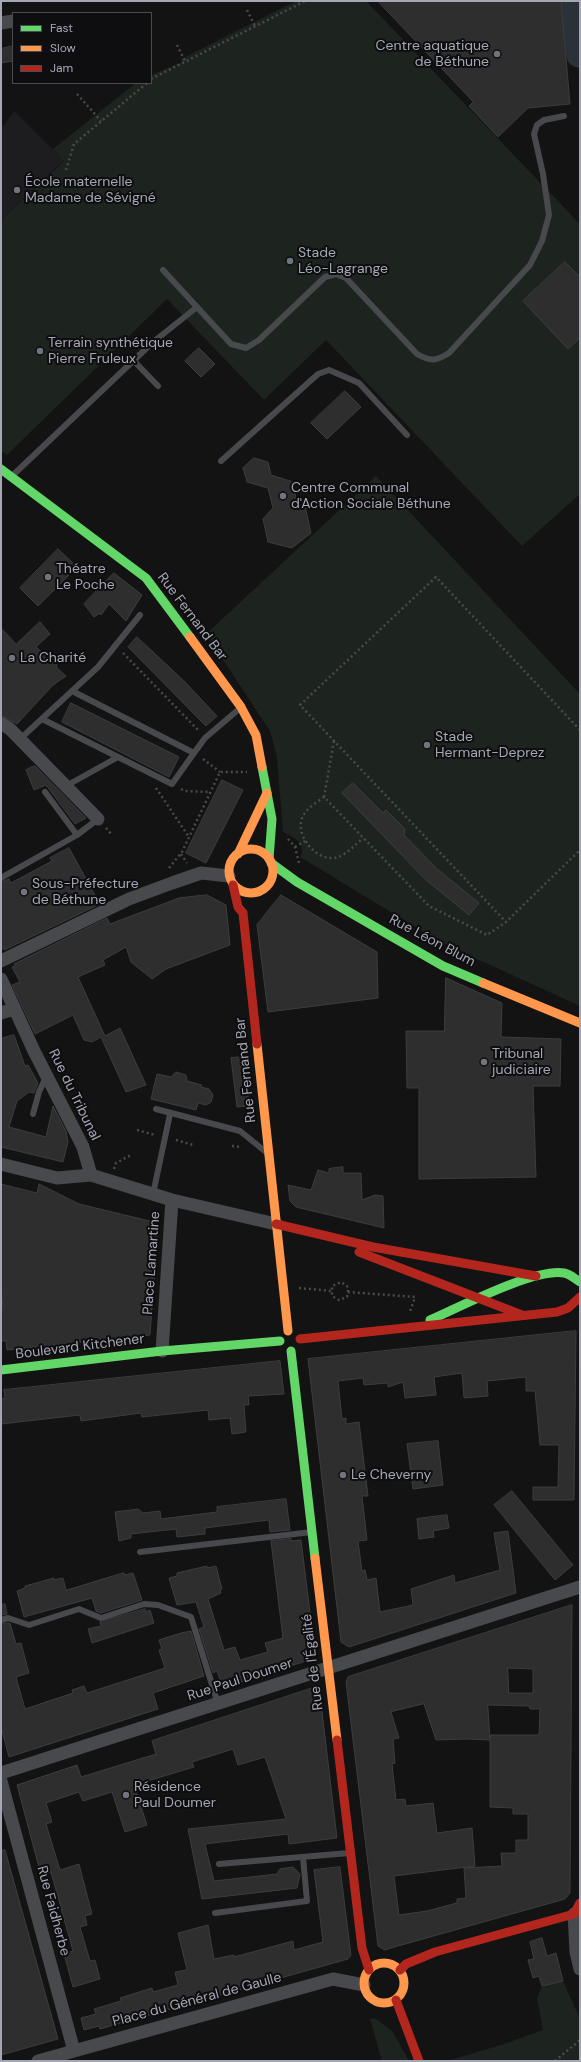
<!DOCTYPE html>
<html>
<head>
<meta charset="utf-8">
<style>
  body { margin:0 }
  #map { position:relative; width:581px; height:2062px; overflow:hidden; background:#131313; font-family:"DM Sans",sans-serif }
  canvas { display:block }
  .frame { position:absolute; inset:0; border:2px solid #a5a8b4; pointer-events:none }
  .legend { position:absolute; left:12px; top:12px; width:140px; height:72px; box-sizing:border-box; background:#0e0d0f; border:1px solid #4a4b51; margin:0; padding:5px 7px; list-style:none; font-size:12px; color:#a5a8b4 }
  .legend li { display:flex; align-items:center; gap:8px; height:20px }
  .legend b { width:20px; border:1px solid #4a4b51 }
</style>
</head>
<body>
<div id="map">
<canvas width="581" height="2062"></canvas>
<div class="frame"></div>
<ul class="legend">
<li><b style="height:5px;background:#63d668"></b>Fast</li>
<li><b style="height:5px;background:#ff974d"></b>Slow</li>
<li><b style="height:5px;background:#b3261e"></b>Jam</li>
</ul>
</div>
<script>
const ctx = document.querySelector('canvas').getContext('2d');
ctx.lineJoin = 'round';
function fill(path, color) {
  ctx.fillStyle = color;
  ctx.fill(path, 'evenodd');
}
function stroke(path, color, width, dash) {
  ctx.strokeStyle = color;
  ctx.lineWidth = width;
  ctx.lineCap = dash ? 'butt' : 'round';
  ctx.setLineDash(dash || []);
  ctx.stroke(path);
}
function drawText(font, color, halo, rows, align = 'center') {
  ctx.font = font + ' "DM Sans",sans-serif';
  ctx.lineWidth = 4;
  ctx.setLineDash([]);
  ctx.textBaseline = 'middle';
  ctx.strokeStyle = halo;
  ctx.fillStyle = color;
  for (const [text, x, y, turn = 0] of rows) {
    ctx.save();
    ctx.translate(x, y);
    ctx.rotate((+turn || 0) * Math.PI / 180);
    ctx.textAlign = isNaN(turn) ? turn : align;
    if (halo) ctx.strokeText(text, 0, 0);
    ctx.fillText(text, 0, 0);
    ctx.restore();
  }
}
fill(new Path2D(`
  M14 111 64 160 1 220V129Z`), '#1d1d1f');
fill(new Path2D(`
  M296 1H366L580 224V494L522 546 326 340 264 400 167 299 7 455 1 451V220L64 161 53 149 136 83H151V75L182 62 181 59Z
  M376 476 580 694V1006L442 943 300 857C307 844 294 837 283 832L277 758 270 731 206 634Z
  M563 1981 580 2019V2061H447L501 2045 543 2030 537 1999 542 1986Z
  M375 2018 393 2032 409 2061H382L370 2019Z`), '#1d231e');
stroke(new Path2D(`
  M575 1 580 54`), '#2a3138', 28);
const building = new Path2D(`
  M378 1H561L570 104 528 108 498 137 469 106 473 102Z
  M13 46V61L1 63V49Z
  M565 262 580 277V338L568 349 523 301Z
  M199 348 215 364 201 377 185 361Z
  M345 391 361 407 327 439 311 423Z
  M254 458 268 462 271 475 293 482 297 504 305 506 311 533 292 548 268 542 263 519 273 508 268 488 247 482 243 468Z
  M58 549 77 567 38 606 20 588Z
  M114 573 142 595 126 621 109 604 101 615 100 613 94 617 84 604Z
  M40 622 50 634 36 647 57 665 56 667 66 676 53 685 17 724 1 715V628L16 644Z
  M137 637 184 681 217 716 206 726 128 647Z
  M71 703 179 757 169 777 62 722Z
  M35 766 86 818 75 824 46 785 34 790 26 770Z
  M222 780 243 790 206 863 186 853Z
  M353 783 383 813 386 810 405 829 404 835 436 868 479 903 469 915 425 879 342 793Z
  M69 848 100 904 4 950 1 946V882L9 879 11 883 52 861 50 858Z
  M207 895 226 905 230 945 166 969 152 979 131 962 126 947 103 960 105 965 78 977 105 1036 120 1028 146 1085 126 1092 101 1037 92 1042 84 1040 73 1015 35 1034 12 985 20 982 12 967 15 966 14 964 107 918 110 924 179 898Z
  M281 895 377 952 378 998 268 1012 257 925Z
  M446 978 502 1003 501 1037 561 1039 560 1086H533L536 1177 419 1179V1088H407L406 1031H444Z
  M14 1035 25 1066 28 1065 38 1083 34 1093 29 1092 17 1101 9 1127 46 1137 53 1106 66 1131 68 1142 63 1162 1 1147V1039Z
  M244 1057 249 1106 237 1107 231 1058Z
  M176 1072 186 1075 187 1081 202 1085 201 1087 209 1089 213 1095 211 1102 206 1105 198 1103 196 1110 151 1099 157 1074 171 1077Z
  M343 1167V1173H361L362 1200 375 1195 383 1196 384 1228 296 1207 290 1201 288 1185 311 1190 318 1170 329 1173V1169Z
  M1 1184 37 1193 39 1184 79 1204 158 1223 150 1335 7 1350 6 1341H1V1309L3 1308 1 1290Z
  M576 1331 574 1500H533V1487H558L559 1445H540L535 1391H526V1377L487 1381 488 1396 464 1398 462 1373 434 1377 436 1395 405 1398 403 1382 388 1387V1383L364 1385 363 1378 338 1381 342 1419 346 1418V1424L359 1422 368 1496H362L367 1540 358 1541 362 1571 365 1570 367 1580 376 1578 380 1612 413 1605 411 1589 454 1575 455 1583 500 1570 494 1533 508 1531 516 1593 349 1647 341 1642 308 1359Z
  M280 1361 284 1394 248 1396 249 1405H244L246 1432 232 1434 230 1418 209 1420 208 1410 142 1417 141 1413 81 1421 80 1415 1 1424V1399L5 1398 4 1390Z
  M438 1441 443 1485 413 1489 407 1444Z
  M512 1491 573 1565 555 1580 494 1505Z
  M286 1499 290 1530 270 1532 269 1520 205 1528V1534L177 1537 176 1529 131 1534V1538L119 1541 115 1512 138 1509 143 1513 160 1511 161 1519 217 1512V1507Z
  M447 1515 449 1528 433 1531 434 1537 419 1539 417 1519Z
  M291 1539V1541L301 1540 315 1653 312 1659 223 1688 217 1671 213 1673 199 1629 204 1627 196 1602 177 1605 169 1578 177 1576V1573L207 1566V1568L216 1566 222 1589 220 1590 221 1593 208 1599 224 1650 235 1647 240 1660 268 1652 265 1643 283 1638 271 1541Z
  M124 1573 125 1575 133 1573 142 1600 101 1613 96 1611 92 1598 24 1617 17 1591 25 1588V1586L54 1578V1580L63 1578 66 1590Z
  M5 1604 7 1614 1 1615V1605Z
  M572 1605 570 1893 565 1899 398 1946 385 1950 378 1946 346 1682 348 1677ZM508 1668 533 1669V1693H509ZM424 1704 436 1740 467 1739 490 1740V1807L513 1808V1814H528V1840H516V1853H501L502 1866 464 1868 466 1898 457 1899V1903L427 1911 399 1915 394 1876 475 1866 472 1828 437 1833 433 1803 406 1806 405 1799 396 1800 392 1764 395 1763 393 1739 399 1738 391 1712ZM488 1705 529 1706 530 1709H540L539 1735H490V1738Z
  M145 1609 146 1612 150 1610 154 1623 92 1643 88 1629 101 1626 100 1622Z
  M8 1623H10L16 1644 21 1643 29 1673 16 1677 25 1709 73 1693 72 1690 84 1686 87 1693 165 1668 159 1650 162 1649 159 1640 181 1633 191 1631 204 1676 153 1693 158 1709 9 1757 1 1727V1624Z
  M319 1686 337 1838 289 1844 288 1834 205 1844 214 1881 277 1874 280 1869 293 1867 300 1874 297 1888 202 1899 188 1829 286 1819 265 1757 238 1765 233 1749 192 1762 194 1767 134 1785 147 1825 125 1832 112 1792 83 1801 79 1792 46 1803 52 1822 46 1824 60 1870 79 1864 92 1914 85 1916 87 1925 80 1927 90 1961 95 1960 100 1979 73 1987 64 1954 73 1951 51 1872 41 1875 17 1785 77 1765 81 1777 156 1754 152 1741Z
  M1 1850H5L58 2039 1 2055Z
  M340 1867 351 1955 348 1959 100 2029 99 2026 84 2030 81 2018 96 2014 94 2009 121 2001 120 1998 152 1988 153 1992 178 1985 175 1972 187 1970 178 1933 208 1925 214 1959 234 1955V1957L293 1941 294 1950 323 1942 314 1870Z
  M542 1938 547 1956 556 1953 563 1981 542 1986 539 1976 533 1978 528 1960 534 1959 530 1942Z`);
fill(building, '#2e2e2e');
stroke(building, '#3c3d3f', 1);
stroke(new Path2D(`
  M247 10 255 26
  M177 45 185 61
  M151 79 305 1
  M77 94 101 121
  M66 170 74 144 147 83
  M123 653 199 731
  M580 730 436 577 300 705 506 922 580 850
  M334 741 324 797 429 906 487 935 506 922
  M203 759 220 772
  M156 788 189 837
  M181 789 185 791 209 792
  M324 797C317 802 307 808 303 816 293 835 318 864 338 857 347 854 356 844 363 838
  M106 828 112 835
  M288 839 295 847 299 863
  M295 847 305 841
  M181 854 187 863
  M169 868 182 852 220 772H247
  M137 1130 155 1135
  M176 1140 193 1145
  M232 1146 241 1147
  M114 1169 116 1163 131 1155
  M299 1288 332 1291
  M348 1292V1287L341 1282 332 1286V1296L339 1300 347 1297 348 1292 415 1297 410 1312
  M555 2061 580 2040`), '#494a4e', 2.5, [2, 3]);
stroke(new Path2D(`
  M163 270 197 307
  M134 361 158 386
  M221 461 318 374 329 370 359 383 407 435
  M12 476 152 343 197 307 231 344 246 348 259 340 325 277 336 274 346 278 417 354C431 362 436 361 449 353L530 265 542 241 549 215 543 174 534 134 537 125 544 120 564 116
  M42 719 172 784 194 753 72 691
  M20 739 98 667 140 615
  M194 753 205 738 239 709
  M66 786 118 757
  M45 792 77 835
  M1 878 77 835 98 819
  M156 1109 240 1131 266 1152
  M33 1114 39 1092 46 1077
  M153 1194 170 1114
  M140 1552 312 1532
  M1 1620 8 1618 29 1625 79 1609 101 1618 144 1604 158 1605 191 1617 218 1704
  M219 1864 349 1853
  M215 1913 307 1901 303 1857`), '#48494c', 6);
stroke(new Path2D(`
  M1 23 13 21
  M1 723 10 729 98 819
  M1 961 129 899 172 883 201 873 229 876
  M1 979 34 1051 83 1147 91 1175
  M1 1013 14 1009
  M1 1164 57 1178 91 1175 172 1200 276 1224
  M162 1351 172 1200
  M1 1773 580 1587
  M1 1781 74 2051
  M574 1914 576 1952 580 1969
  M38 2061 333 1979 364 1985`), '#48494c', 13);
stroke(new Path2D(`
  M1 469 146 578 190 637
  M262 767 272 819 269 859
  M271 863 297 882 443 966 483 983
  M430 1320C460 1307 534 1268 564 1273 570 1274 575 1279 580 1282
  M291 1351 315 1558
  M1 1370 162 1351 280 1341`), '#63d668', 9);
stroke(new Path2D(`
  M190 637 241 707 256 735 262 767
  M229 871a22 22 0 1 1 44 0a22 22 0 1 1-44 0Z
  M238 854 267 793
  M483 983 580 1023
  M257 1044 288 1331
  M315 1558 337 1740
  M364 1983a20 20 0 1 1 40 0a20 20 0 1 1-40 0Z`), '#ff974d', 9);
stroke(new Path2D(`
  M233 885 238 907 243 913 257 1044
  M276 1224 373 1247 536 1276
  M359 1252 522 1315
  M300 1339 557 1312 568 1308 580 1297
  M337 1740 362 1948 369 1970
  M400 1970 406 1964 435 1952 574 1914 580 1903
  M396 2000 419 2061`), '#b3261e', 9);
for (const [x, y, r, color] of [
  [497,54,4,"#72747c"],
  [17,190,4,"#72747c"],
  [290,261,4,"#72747c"],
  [40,351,4,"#72747c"],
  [283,496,4,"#72747c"],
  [48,577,4,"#72747c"],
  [12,658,4,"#72747c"],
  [427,745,4,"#72747c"],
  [24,892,4,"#72747c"],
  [484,1062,4,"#72747c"],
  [343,1475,4,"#72747c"],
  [126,1795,4,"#72747c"]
]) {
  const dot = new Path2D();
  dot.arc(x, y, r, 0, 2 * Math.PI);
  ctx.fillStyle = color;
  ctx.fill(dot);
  stroke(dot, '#0e0d0f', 1.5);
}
drawText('14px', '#a5a8b4', '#0e0d0f', [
  ["Centre aquatique",489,46,"right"],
  ["de Béthune",489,62,"right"],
  ["École maternelle",25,182],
  ["Madame de Sévigné",25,198],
  ["Stade",298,253],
  ["Léo-Lagrange",298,269],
  ["Terrain synthétique",48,343],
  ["Pierre Fruleux",48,359],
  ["Centre Communal",291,488],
  ["d'Action Sociale Béthune",291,504],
  ["Théatre",56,569],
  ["Le Poche",56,585],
  ["La Charité",20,658],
  ["Stade",435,737],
  ["Hermant-Deprez",435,753],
  ["Sous-Préfecture",32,884],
  ["de Béthune",32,900],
  ["Tribunal",492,1054],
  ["judiciaire",492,1070],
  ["Le Cheverny",351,1475],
  ["Résidence",134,1787],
  ["Paul Doumer",134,1803]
], 'left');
drawText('14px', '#a5a8b4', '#0e0d0f', [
  ["Rue Fernand Bar",192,617,53],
  ["Rue Léon Blum",432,941,28],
  ["Rue Fernand Bar",246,1070,-96],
  ["Rue du Tribunal",74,1095,64],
  ["Place Lamartine",152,1263,-86],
  ["Boulevard Kitchener",80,1347,-7],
  ["Rue de l'Égalité",313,1662,-97],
  ["Rue Paul Doumer",240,1680,-18],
  ["Rue Faidherbe",53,1911,75],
  ["Place du Général de Gaulle",197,2000,-15]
]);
</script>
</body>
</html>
